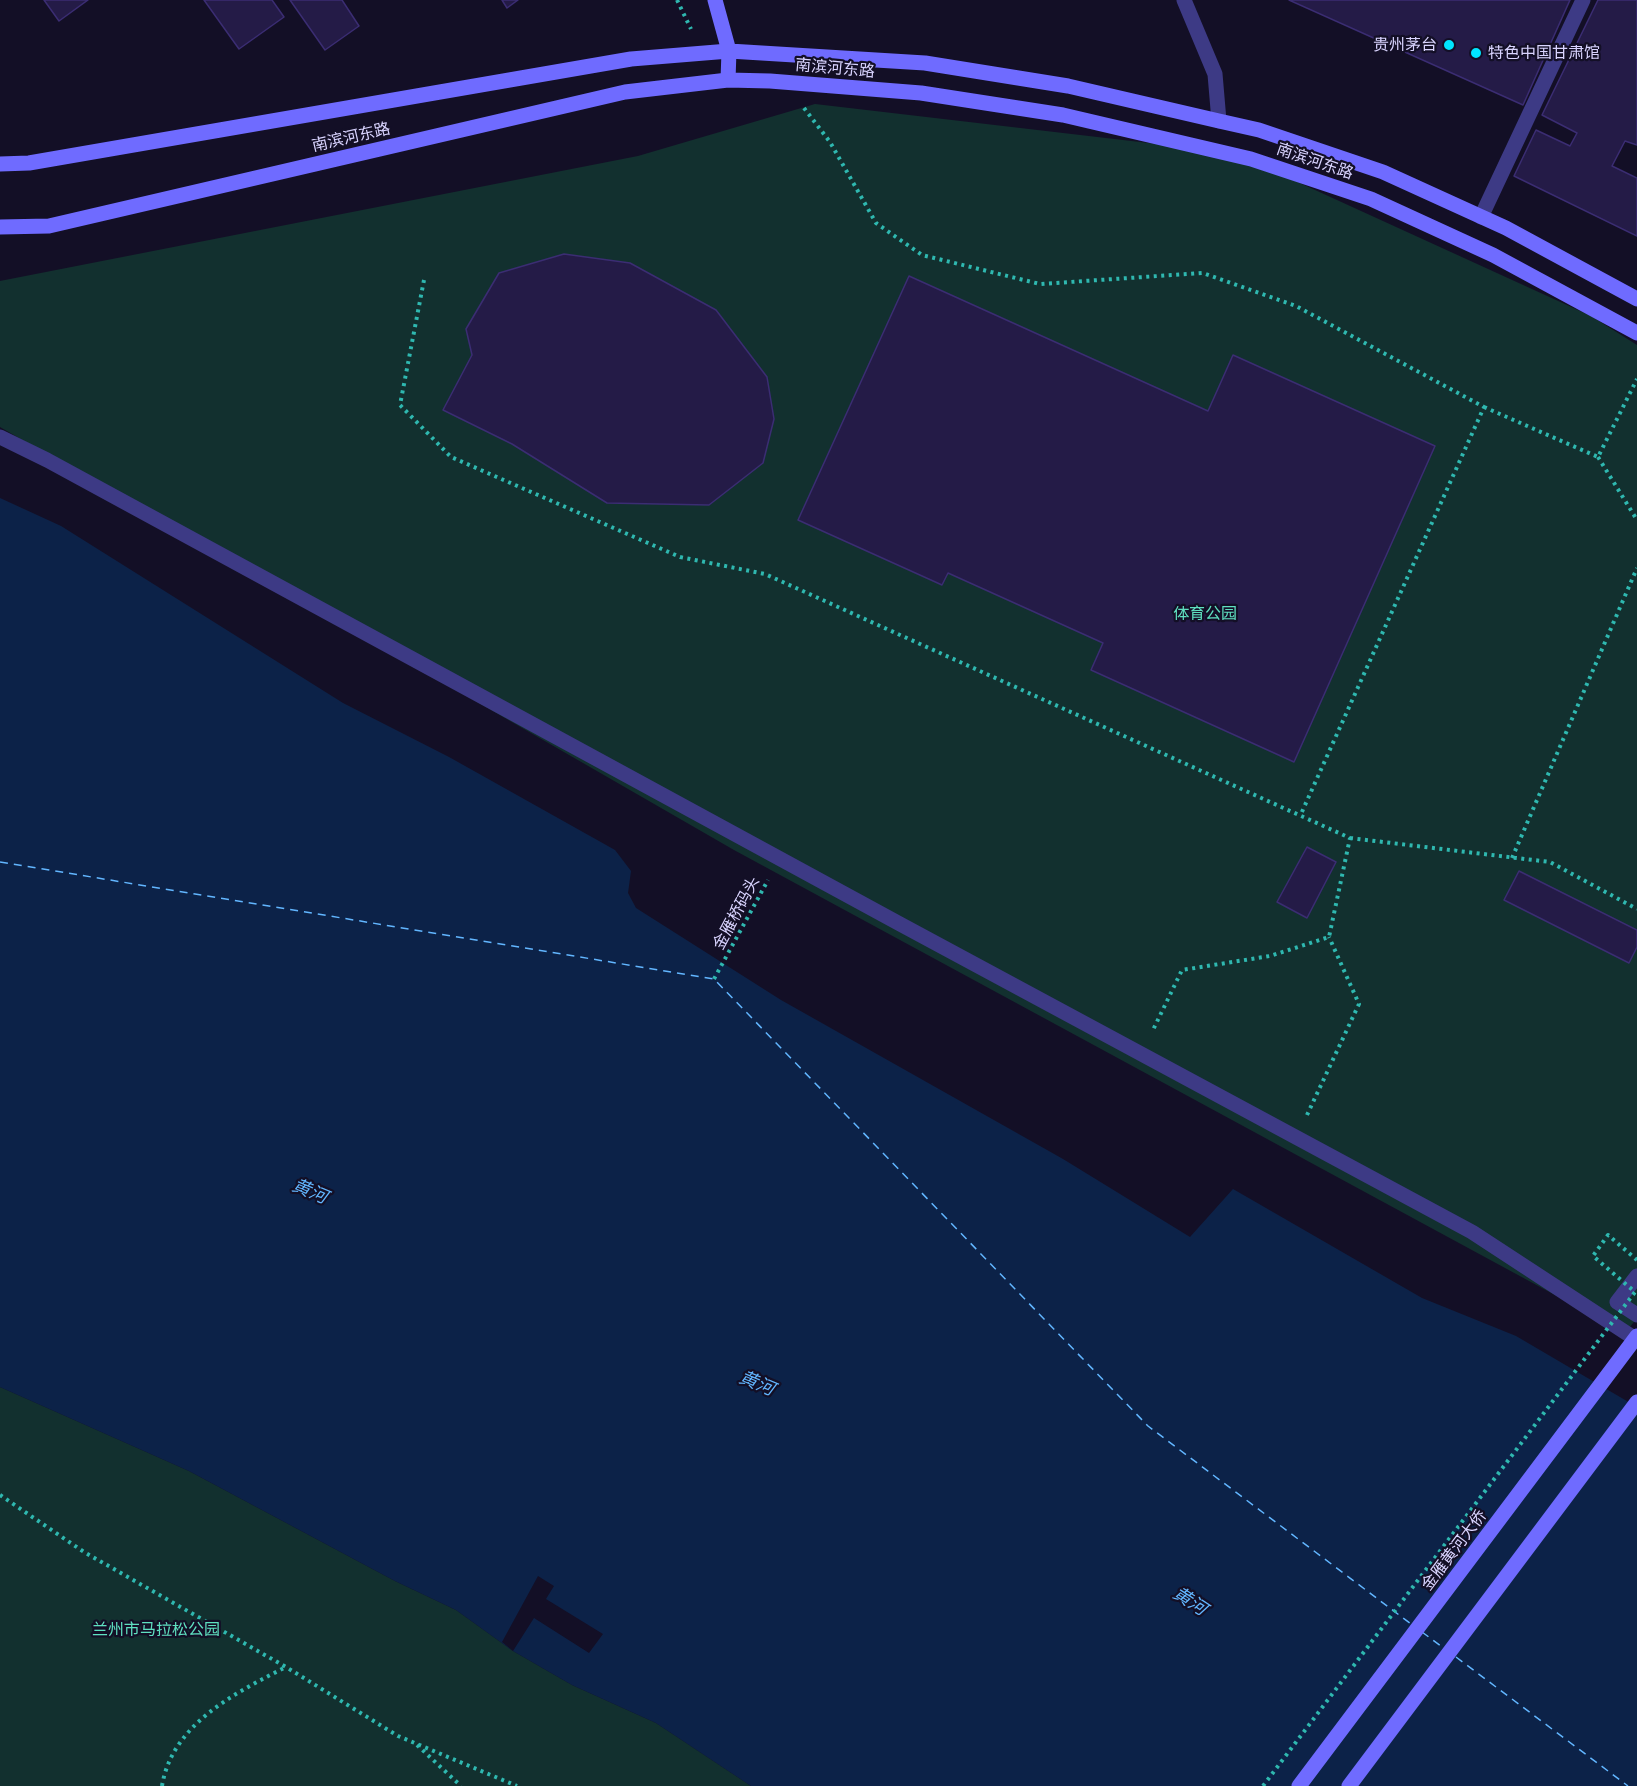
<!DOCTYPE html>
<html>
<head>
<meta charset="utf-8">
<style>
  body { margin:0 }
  canvas { display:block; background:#130f26 }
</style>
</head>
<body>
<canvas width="1637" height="1786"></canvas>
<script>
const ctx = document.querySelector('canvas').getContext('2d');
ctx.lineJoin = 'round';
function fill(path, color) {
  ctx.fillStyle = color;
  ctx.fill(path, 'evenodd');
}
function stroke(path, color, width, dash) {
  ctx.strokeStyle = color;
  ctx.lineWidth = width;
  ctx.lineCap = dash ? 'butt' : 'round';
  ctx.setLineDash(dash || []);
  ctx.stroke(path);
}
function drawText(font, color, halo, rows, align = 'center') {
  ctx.font = font + ' Commissioner,"Noto Sans SC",sans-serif';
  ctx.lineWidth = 4.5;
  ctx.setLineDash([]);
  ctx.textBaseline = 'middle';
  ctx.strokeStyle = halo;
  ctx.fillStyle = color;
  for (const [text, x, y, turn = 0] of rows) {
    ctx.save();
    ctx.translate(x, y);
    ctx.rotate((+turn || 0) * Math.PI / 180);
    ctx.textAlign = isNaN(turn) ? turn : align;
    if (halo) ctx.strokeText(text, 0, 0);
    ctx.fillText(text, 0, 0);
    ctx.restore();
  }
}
fill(new Path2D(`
  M815 104 1234 153 1591 316 1637 345V1318L1625 1333 734 850 0 427V281L638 156Z
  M0 1387 189 1471 395 1581 456 1610 513 1651 572 1685 656 1723 751 1786H0Z`), '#12302f');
fill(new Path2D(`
  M0 498 61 526 343 703 449 757 615 850 631 871 628 893 636 908 781 1000 1063 1159 1190 1237 1233 1189 1422 1298 1516 1336 1637 1407V1786H751L656 1723 572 1685 513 1651 456 1610 395 1581 189 1471 0 1387Z`), '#0c2248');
fill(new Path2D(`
  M538 1576 554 1586 546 1599 603 1634 589 1653 534 1618 513 1651 502 1642Z`), '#130f26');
stroke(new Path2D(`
  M0 862 714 979 1148 1426 1411 1624
  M1422 1632 1445 1649
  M1456 1657 1628 1786`), '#62b6ff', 1.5, [8, 6]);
const building = new Path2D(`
  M44 0H88L59 21Z
  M204 0H272L284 17 239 49Z
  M290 0H342L359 26 325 50Z
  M502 0H518L507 8Z
  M1289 0H1570L1523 105Z
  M1598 0H1637V145L1625 141 1612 166 1637 178V236L1514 176 1536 130 1570 146 1577 133 1542 115Z
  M564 254 630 263 716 310 767 377 774 419 763 463 709 505 607 503 512 444 443 410 472 355 466 329 499 273Z
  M909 276 1208 411 1233 355 1435 446 1294 762 1091 670 1103 643 948 573 942 585 798 520Z
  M1307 847 1336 862 1307 918 1277 902Z
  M1519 871 1637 930V947L1629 963 1504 900Z`);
fill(building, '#241b47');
stroke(building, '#3b2d73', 1.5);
stroke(new Path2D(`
  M677 0 691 29
  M804 108 830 142 876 223 922 255 1040 284 1203 273 1296 306 1484 407 1301 814
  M424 280 400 405 451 457 680 557 765 574 1350 838 1329 937 1270 956 1182 970 1152 1032
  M1484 407 1598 457 1637 379
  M1598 457 1637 520
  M1350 838 1550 862 1637 909
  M1512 858 1637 568
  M714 979 768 880
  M1307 1115 1359 1004 1329 937
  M0 1495 84 1552 286 1667 398 1736 517 1786
  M417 1745 461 1786
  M162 1786C172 1724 235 1693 286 1667`), '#2fb8b0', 4, [3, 4.5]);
stroke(new Path2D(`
  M1481 217 1583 0
  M1637 1276 1617 1302 1637 1315`), '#3d3a85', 15);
stroke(new Path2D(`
  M0 437 47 460 900 924 1472 1232 1637 1340`), '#3d3a85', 15);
stroke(new Path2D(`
  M1184 0 1215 74 1219 121`), '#3d3a85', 15);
stroke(new Path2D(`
  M715 0 729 51 728 80
  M0 164 29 163 631 59 729 51 925 63 1068 86 1219 121 1259 130 1383 172 1506 228 1637 299
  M0 227 49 226 625 92 728 80 770 81 921 93 1063 115 1251 159 1371 199 1493 255 1637 333
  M1349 1786 1637 1402`), '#6f6bff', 15);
stroke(new Path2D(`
  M1263 1786 1635 1292 1593 1256 1608 1235 1637 1260`), '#2fb8b0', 4, [3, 4.5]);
stroke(new Path2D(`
  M1299 1786 1637 1336`), '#6f6bff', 15);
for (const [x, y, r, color] of [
  [1449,45,6,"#00e5ff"],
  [1476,53,6,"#00e5ff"]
]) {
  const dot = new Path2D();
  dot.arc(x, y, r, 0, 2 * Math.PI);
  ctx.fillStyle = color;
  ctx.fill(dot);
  stroke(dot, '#130f26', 2);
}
drawText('16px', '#d9d4ff', '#130f26', [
  ["贵州茅台",1437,45],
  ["特色中国甘肃馆",1488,53,"left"]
], 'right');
drawText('16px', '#d9d4ff', '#130f26', [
  ["南滨河东路",835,68,5],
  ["南滨河东路",351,137,-13],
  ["南滨河东路",1315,161,19],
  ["金雁桥码头",736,913,-62],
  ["金雁黄河大侨",1454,1550,-53]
]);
drawText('16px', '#5fe0c0', '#130f26', [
  ["体育公园",1205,614],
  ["兰州市马拉松公园",156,1630]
]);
drawText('italic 18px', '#62b6ff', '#130f26', [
  ["黄河",310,1191,23],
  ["黄河",757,1383,23],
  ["黄河",1190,1601,33]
]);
</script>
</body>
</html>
